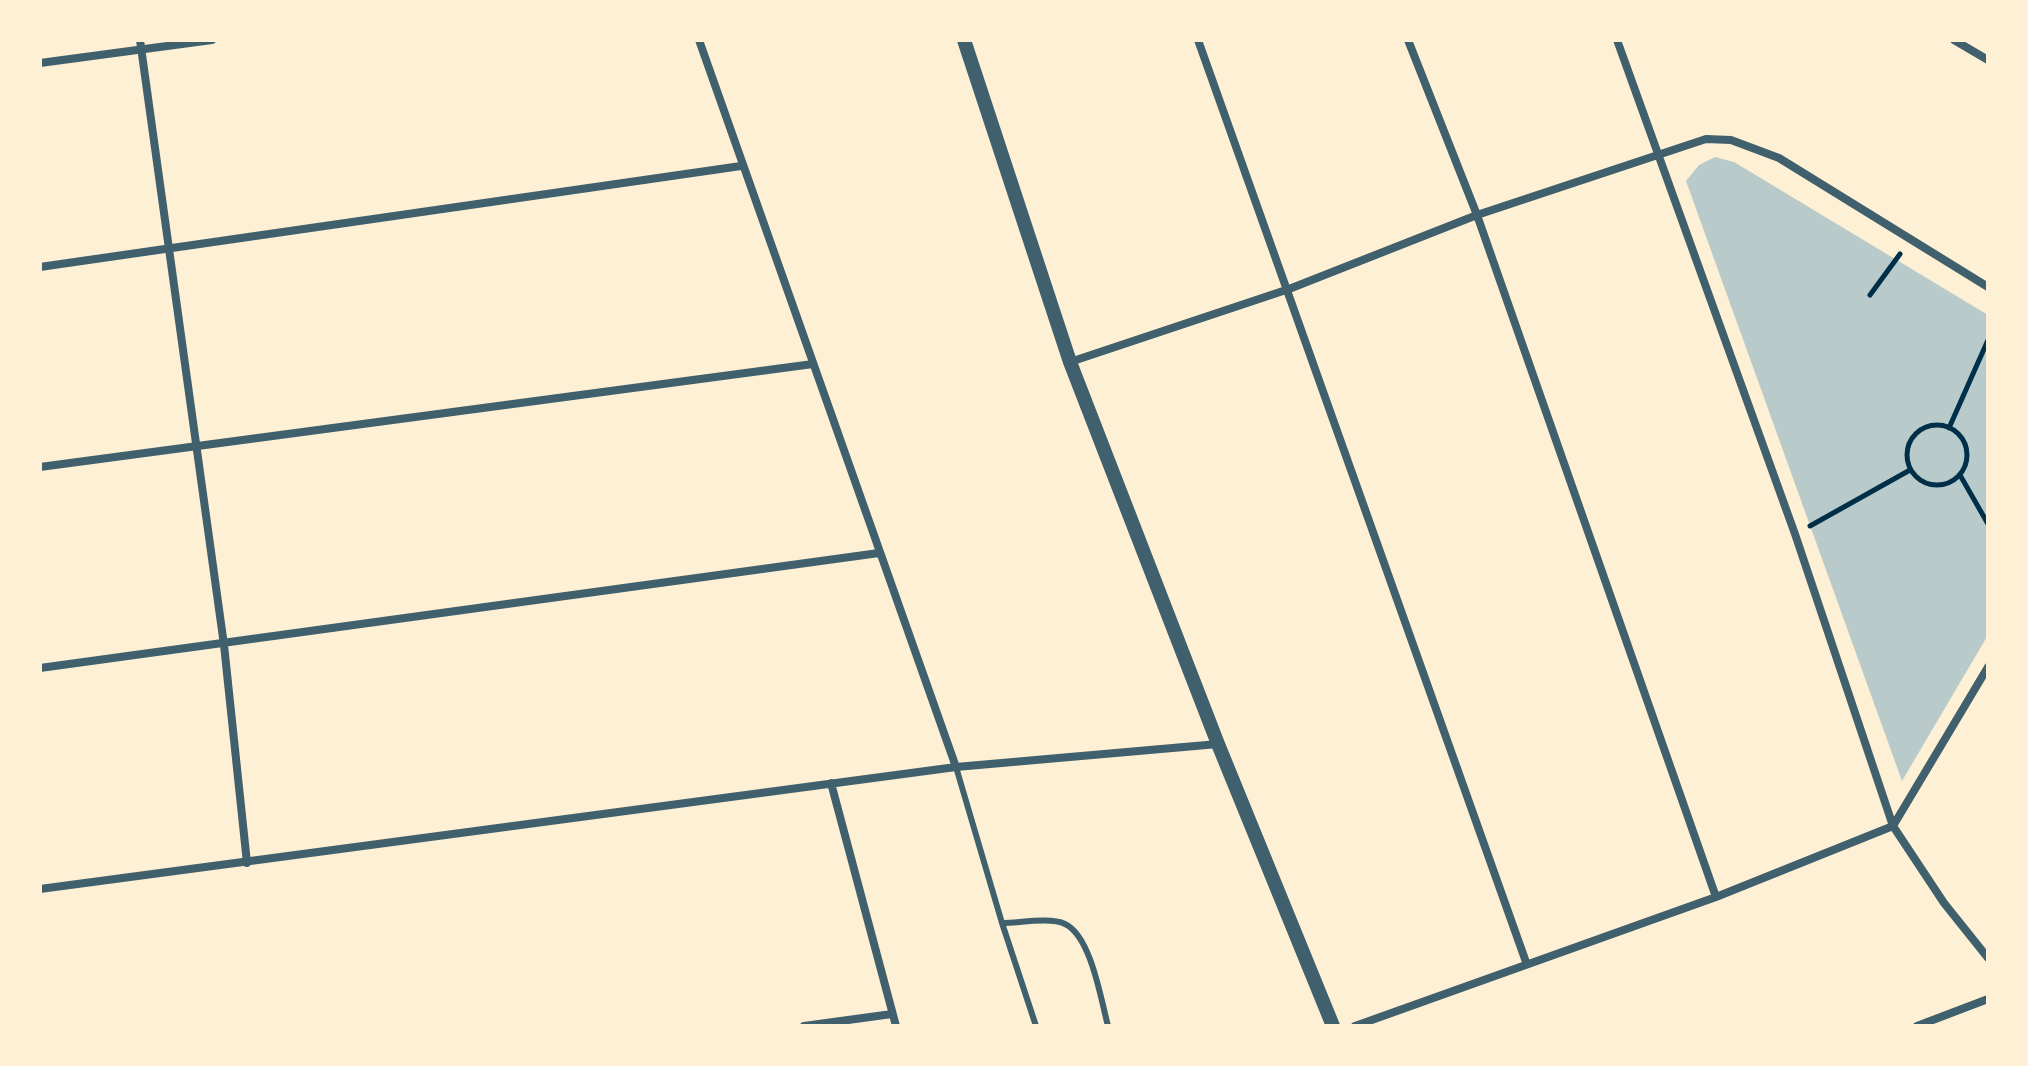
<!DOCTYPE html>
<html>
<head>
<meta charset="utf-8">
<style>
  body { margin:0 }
  #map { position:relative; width:2028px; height:1066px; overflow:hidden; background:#fdf0d5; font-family:"PT Sans Narrow",sans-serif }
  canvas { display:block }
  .frame { position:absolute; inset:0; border:42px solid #fdf0d5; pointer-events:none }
</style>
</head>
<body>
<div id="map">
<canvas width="2028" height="1066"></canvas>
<div class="frame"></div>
</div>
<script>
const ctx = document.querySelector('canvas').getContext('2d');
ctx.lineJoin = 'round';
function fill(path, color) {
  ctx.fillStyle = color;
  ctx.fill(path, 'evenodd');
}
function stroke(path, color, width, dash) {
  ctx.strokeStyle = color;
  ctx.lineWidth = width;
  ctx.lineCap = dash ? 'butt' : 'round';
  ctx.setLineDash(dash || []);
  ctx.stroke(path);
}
fill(new Path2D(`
  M1715 157 1734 162 1988 315V635L1902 781 1686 181 1699 165Z`), '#b9caca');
stroke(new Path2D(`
  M1870 295 1900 254
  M1907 455a30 30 0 1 1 60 0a30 30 0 1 1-60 0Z
  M1949 428 1988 340
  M1960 475 1988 524
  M1810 526 1910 470`), '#003049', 5);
stroke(new Path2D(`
  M956 767 1002 923C1019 923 1050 917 1065 924 1091 936 1101 1000 1108 1026
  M1002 923 1036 1026`), '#3f606c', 6);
stroke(new Path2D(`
  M140 40 224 645 247 863
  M699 40 956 767
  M1198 40 1526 962
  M1408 40 1477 215 1716 897
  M1617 40 1795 534 1893 826 1944 903 1988 958
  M1954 40 1988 60
  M40 63 212 40
  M40 267 741 166
  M1070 362 1289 289 1477 215 1706 139 1731 140 1779 158 1988 287
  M40 467 813 364
  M40 668 879 553
  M831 783 896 1026
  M40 889 956 767 1218 744
  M804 1026 892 1014
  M1355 1026 1716 897 1893 826 1988 667
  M1917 1026 1988 999`), '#3f606c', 8);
stroke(new Path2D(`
  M964 40 1070 362 1218 744 1333 1026`), '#3f606c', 14);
</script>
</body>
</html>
